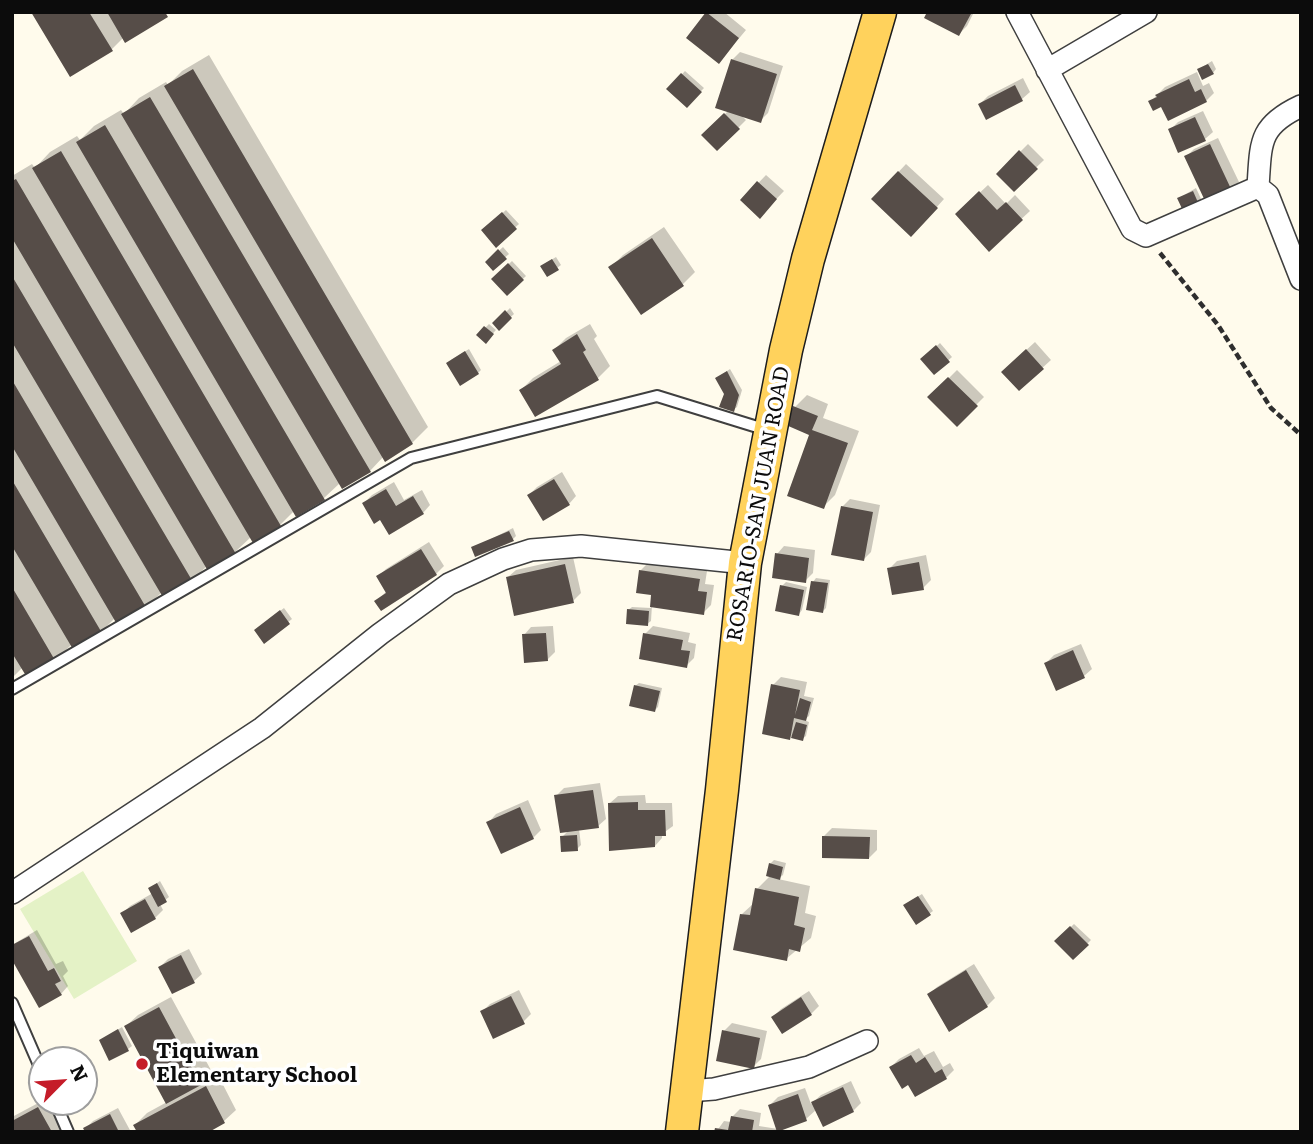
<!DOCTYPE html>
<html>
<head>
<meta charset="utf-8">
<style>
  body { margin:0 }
  #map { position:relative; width:1313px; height:1144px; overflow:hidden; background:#fffbec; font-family:Literata,serif }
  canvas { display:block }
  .frame { position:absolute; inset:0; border:14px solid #0c0c0c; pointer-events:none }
  .north { position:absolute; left:28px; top:1046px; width:70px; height:70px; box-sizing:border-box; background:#fff; border:2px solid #9e9e9e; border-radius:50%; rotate:65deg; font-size:19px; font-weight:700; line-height:28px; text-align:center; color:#0c0c0c }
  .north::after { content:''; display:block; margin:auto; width:24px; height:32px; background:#c51c29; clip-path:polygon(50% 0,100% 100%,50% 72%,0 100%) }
</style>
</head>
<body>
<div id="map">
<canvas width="1313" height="1144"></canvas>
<div class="frame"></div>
<div class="north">N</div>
</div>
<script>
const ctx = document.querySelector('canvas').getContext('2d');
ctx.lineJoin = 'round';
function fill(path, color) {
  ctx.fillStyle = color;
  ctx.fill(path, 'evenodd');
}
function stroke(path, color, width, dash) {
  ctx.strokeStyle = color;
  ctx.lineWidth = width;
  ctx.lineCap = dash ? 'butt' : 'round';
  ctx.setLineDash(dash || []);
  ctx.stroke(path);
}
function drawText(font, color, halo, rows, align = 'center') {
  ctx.font = font + ' Literata,serif';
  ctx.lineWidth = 7;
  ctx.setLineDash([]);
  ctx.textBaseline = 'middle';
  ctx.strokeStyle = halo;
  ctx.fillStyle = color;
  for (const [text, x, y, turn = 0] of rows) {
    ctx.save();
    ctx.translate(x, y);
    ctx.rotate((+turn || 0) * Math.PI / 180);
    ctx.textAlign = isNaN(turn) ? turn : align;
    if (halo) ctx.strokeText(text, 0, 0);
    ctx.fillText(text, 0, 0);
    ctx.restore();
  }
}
fill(new Path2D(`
  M83 871 137 961 74 999 20 909Z`), '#e4f2c6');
fill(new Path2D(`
  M33 12H170L124 37 111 50Z
  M708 12H724L746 30 726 54 688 37Z
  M929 12H974L967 26 959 34Z
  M740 52 783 66 768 113 760 121 740 114 746 120 717 149 704 135 729 110 732 60Z
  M209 55 428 427 412 443 384 456 370 471 340 483 324 498 297 514 295 510 280 525 253 540 251 537 235 552 207 566 191 581 162 592 146 608 115 618 101 632 72 644 55 661 23 667 12 678V176L32 164 35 168 50 152 77 136 80 140 94 126 121 110 124 114 139 98 166 82 168 85 182 71Z
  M1212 61 1216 69 1213 73 1199 69Z
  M685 71 704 88 687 106 668 89Z
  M1197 72 1203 86 1209 83 1214 93 1206 101 1162 104 1150 102 1165 87Z
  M1023 78 1030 92 1022 99 980 104 988 96Z
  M1203 111 1213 132 1205 139 1170 130 1178 122Z
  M1218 138 1239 182 1231 189 1186 157 1194 149Z
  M1028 144 1044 160 1014 189 998 174Z
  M906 164 944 199 919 227 873 199Z
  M766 175 784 191 760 216 742 200Z
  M988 185 1006 204 1015 195 1030 211 989 249 957 214Z
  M1196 188 1203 203 1199 206 1179 198Z
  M506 210 519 224 496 245 483 230Z
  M664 227 695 272 683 284 611 267 623 255Z
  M503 247 509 254 493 268 487 262Z
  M556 257 561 265 557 268 546 263Z
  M512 261 526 276 507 294 493 279Z
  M510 308 514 314 499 328 495 323Z
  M489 324 496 330 485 342 478 335Z
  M590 324 597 336 594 339 610 366 598 378 521 390 533 378 561 361 554 350 566 338Z
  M1035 342 1051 360 1019 389 1011 364Z
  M940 343 952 357 934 373 923 359Z
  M469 349 481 370 478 373 451 360Z
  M730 369 742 390 737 407 733 410 717 378Z
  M957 370 984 397 957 424 930 397Z
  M807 395 828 404 823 418 859 431 835 495 823 507 811 434 795 407Z
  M562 472 576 496 569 504 529 495 537 487Z
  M394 482 404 500 422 490 430 505 423 513 381 518 364 503 372 495Z
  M850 499 880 505 871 552 864 559 842 507Z
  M513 528 516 536 513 539 473 548Z
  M429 542 444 566 436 574 376 601 387 591 378 577 386 569Z
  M784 546 815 550 813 573 805 581 777 554Z
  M926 555 931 580 923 588 889 569 897 561Z
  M573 557 581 593 573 601 508 577 516 570Z
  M648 563 707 571 705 584 714 585 711 605 703 613 652 605 651 621 647 624 628 610 632 607 651 608 653 594 640 571Z
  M816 578 830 580 826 608 823 611 813 582Z
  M786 582 807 587 802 610 799 614 782 586Z
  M284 608 292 619 264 641 259 627Z
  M553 626 555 652 547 660 524 635 531 627Z
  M653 626 690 633 688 642 696 644 694 658 686 666 645 634Z
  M1081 644 1092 669 1084 676 1046 663 1054 655Z
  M781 677 807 682 804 696 814 698 809 716 804 720 809 722 806 736 802 739 791 736 790 738 773 685Z
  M639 683 662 688 658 707 655 710 635 686Z
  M600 783 606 819 598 826 579 829 581 845 577 849 562 837 568 831 556 796 564 788Z
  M645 795 646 803H672L673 826 662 834V838L655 846 610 803 618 796Z
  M528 800 541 830 533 838 502 852 489 822 496 814Z
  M832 828 877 830V850L869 858 824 836Z
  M774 860 786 863 783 875 778 879 810 886 805 913 816 916 811 938 786 959 742 914 754 903 757 889 770 876V864Z
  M160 881 169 897 160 904 163 910 155 918 122 914 130 906 153 893 150 888Z
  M922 894 933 911 929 914 909 902Z
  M1074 924 1091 940 1073 958 1056 941Z
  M37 930 56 964 63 961 68 971 63 976 68 986 61 994 12 956V945Z
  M189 949 202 974 194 981 160 967 168 959Z
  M974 964 995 998 987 1006 929 994 937 987Z
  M519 990 531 1014 523 1022 482 1012 490 1004Z
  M809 991 819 1006 811 1014 773 1017 781 1009Z
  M171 997 212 1072 199 1084 218 1075 236 1110 224 1121 205 1132 135 1125 147 1113 167 1102 126 1026 138 1015Z
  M732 1023 767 1031 761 1059 753 1067 724 1031Z
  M122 1027 132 1046 128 1049 101 1040Z
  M919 1048 924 1056 934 1051 943 1067 950 1063 954 1070 946 1078 891 1067 899 1059Z
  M851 1081 861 1103 853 1111 817 1109 806 1119 777 1132H716L724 1121 731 1122 732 1117 740 1109 761 1113 759 1126 778 1129 770 1105 778 1097 805 1088 811 1104 821 1095Z
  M42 1101 54 1102 71 1132H12V1117Z
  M118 1108 131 1132H87L85 1129 93 1121Z`), '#0003');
fill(new Path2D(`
  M31 12H89L113 51 70 77Z
  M107 12H165L168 17 125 43Z
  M706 12 739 38 719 64 686 38Z
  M927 12H972L959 36 924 18Z
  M731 59 777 74 761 123 715 108Z
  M1208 64 1214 74 1202 80 1197 69Z
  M193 69 413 444 385 462 164 86Z
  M681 73 702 92 687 108 666 89Z
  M1189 79 1195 92 1201 89 1207 102 1168 121 1161 107 1153 111 1148 101 1157 97 1155 95Z
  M1015 85 1023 101 986 120 978 104Z
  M150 97 371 472 342 489 121 114Z
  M724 113 740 129 717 151 701 135Z
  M1195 117 1206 141 1178 153 1168 129Z
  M105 125 325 500 296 517 76 142Z
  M1210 144 1232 191 1206 203 1184 156Z
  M1019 150 1038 169 1014 192 996 174Z
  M61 151 281 526 253 543 32 168Z
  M898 171 938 208 911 237 871 199Z
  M16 179 236 554 208 571 12 238V181Z
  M757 181 777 199 760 219 740 200Z
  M979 191 997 210 1006 202 1023 220 989 252 955 214Z
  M1193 191 1200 207 1185 215 1177 198Z
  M502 212 517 229 496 248 481 230Z
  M652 238 684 286 641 315 608 267Z
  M498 249 507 259 493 271 485 262Z
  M552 259 559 270 547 277 540 266Z
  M508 263 524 280 507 296 491 279Z
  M12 276 193 582 164 599 12 342Z
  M505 310 512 318 499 331 492 323Z
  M484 326 494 334 486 344 476 335Z
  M577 334 586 350 583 352 599 380 535 417 519 390 561 364 552 350Z
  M936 345 950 362 934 375 920 359Z
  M1026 349 1044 369 1019 391 1001 372Z
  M465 351 479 374 460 386 446 363Z
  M727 371 739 395 734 412 719 407 724 394 715 378Z
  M948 377 978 406 957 427 927 397Z
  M12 380 147 609 118 626 12 446Z
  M793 406 818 416 812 430 848 443 824 509 787 496 809 435 786 425Z
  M554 479 570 505 543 521 527 495Z
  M12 480 102 633 74 651 12 546Z
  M386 489 396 506 413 496 424 514 389 535 380 520 374 524 362 503Z
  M841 506 873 512 864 561 831 555Z
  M509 531 514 541 475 557 471 547Z
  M421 549 437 575 381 611 374 601 386 593 376 576Z
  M775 553 809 558 806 583 772 578Z
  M919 562 924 590 892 595 887 568Z
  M565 564 574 603 514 616 506 577Z
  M639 570 700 579 698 591 707 592 704 615 650 607 651 595 636 593Z
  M811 581 828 583 823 613 806 610Z
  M780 585 804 590 799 616 775 611Z
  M12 587 56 662 28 679 12 653Z
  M627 609 649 611 648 626 626 624Z
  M280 610 290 624 264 644 254 630Z
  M546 633 548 661 524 663 522 634Z
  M643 633 683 640 681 650 690 651 687 668 639 659Z
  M1073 650 1085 678 1056 691 1044 663Z
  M771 684 800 690 795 715 800 698 811 702 806 721 794 718 790 740 762 734Z
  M634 685 660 691 655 712 629 706Z
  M796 722 807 725 803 741 791 738Z
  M593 790 599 828 560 833 554 795Z
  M638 802V810H665L666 836H655V847L609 851 608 803Z
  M520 807 534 839 501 854 486 822Z
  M577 835 578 851 561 852 560 836Z
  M822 836 870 837 869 859 822 858Z
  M769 863 783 867 780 880 766 876Z
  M157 883 167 902 158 907 148 888Z
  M755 888 799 897 794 925 805 928 800 952 789 949 787 961 733 950 740 914 750 915Z
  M918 896 931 915 916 925 903 905Z
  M145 899 156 919 131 933 120 913Z
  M1070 926 1089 945 1073 960 1054 941Z
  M29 936 48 971 54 968 61 981 55 984 62 995 39 1008 12 960V945Z
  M181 955 195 983 172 994 158 967Z
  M966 970 988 1007 949 1032 927 994Z
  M511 996 525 1024 493 1039 480 1011Z
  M801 997 812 1015 782 1034 771 1017Z
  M159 1007 201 1085 166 1104 124 1026Z
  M118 1029 129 1051 109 1061 99 1040Z
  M722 1030 760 1038 754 1069 716 1061Z
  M911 1055 916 1063 925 1057 935 1073 942 1069 947 1079 915 1097 908 1085 902 1089 889 1067Z
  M206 1086 225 1123 209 1132H137L133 1125Z
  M843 1087 854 1112 823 1127 811 1102Z
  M798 1094 807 1121 777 1132 768 1105Z
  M38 1107 52 1132H12V1121Z
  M110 1114 119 1132H85L83 1128Z
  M731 1116 754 1120 752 1132H714L715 1128 728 1130Z`), '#564d48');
const service = new Path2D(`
  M12 689 411 458 657 396 767 430
  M12 1003 42 1072
  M55 1102 68 1132`);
const minor = new Path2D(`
  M1017 12 1132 229 1146 236 1258 187C1261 143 1258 126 1301 106
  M1047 70 1146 12
  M1258 187 1268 195 1301 279
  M12 893 262 728 380 634 449 584 503 559 531 550 581 546 745 563
  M688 1091 714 1089 809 1067 867 1041`);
const primary = new Path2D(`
  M682 1132 722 790 745 563 786 350 808 259 880 12`);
stroke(service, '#3f3f3f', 14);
stroke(minor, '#3f3f3f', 24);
stroke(primary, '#1d1d1d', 35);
stroke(new Path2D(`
  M1160 253 1218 325 1271 408 1301 435`), '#2e2e2e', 4.5, [7, 3.5]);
stroke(service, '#fff', 10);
stroke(minor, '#fff', 21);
stroke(primary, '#ffd25c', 32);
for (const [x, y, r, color] of [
  [142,1064,7,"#c51c29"]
]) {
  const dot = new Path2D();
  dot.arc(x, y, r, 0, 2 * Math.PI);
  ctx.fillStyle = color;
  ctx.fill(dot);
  stroke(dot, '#fff', 2.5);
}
drawText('21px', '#0c0c0c', '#fff', [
  ["ROSARIO-SAN JUAN ROAD",759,504,-80]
]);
drawText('bold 21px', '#0c0c0c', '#fff', [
  ["Tiquiwan",156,1052],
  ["Elementary School",156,1076]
], 'left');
</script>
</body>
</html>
